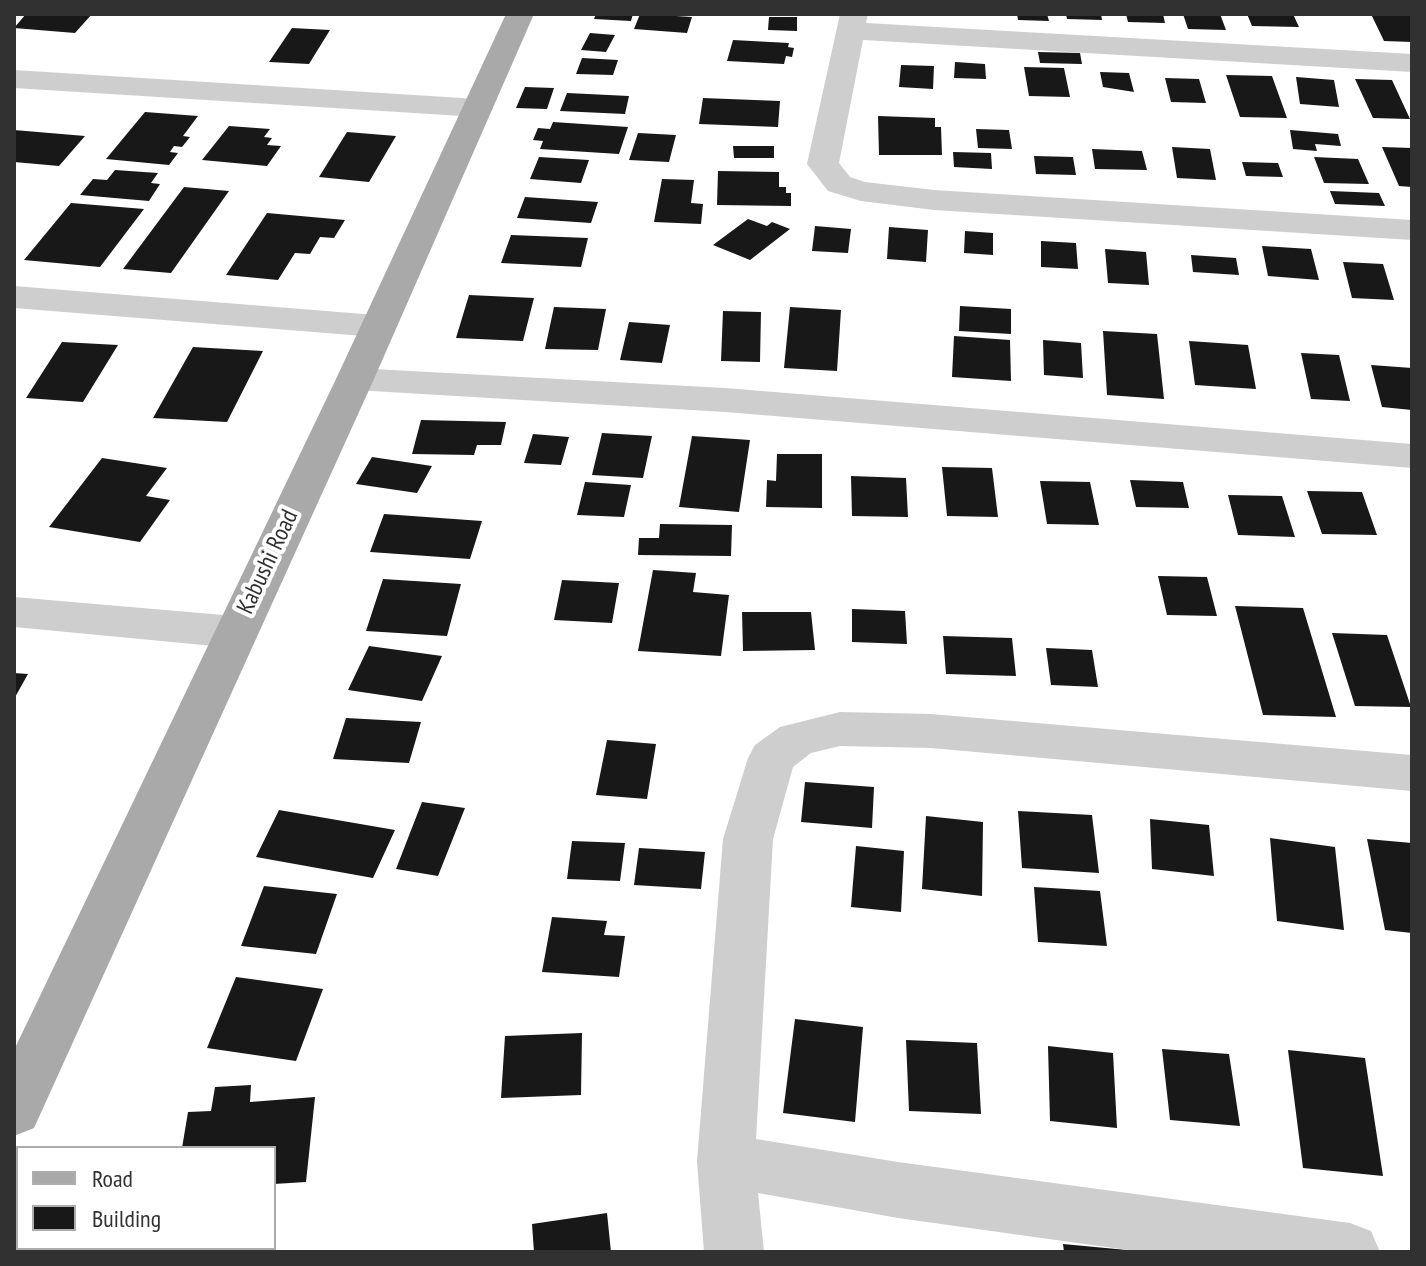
<!DOCTYPE html>
<html>
<head>
<meta charset="utf-8">
<style>
  body { margin:0 }
  #map { position:relative; width:1426px; height:1266px; overflow:hidden; background:#fff; font-family:"PT Sans Narrow",sans-serif }
  canvas { display:block }
  .frame { position:absolute; inset:0; border:16px solid #313131; pointer-events:none }
  .legend { position:absolute; left:16px; top:1146px; width:260px; height:104px; box-sizing:border-box; background:#fff; border:2px solid #adadad; margin:0; padding:10px 14px; list-style:none; font-size:24px; color:#313131 }
  .legend li { display:flex; align-items:center; gap:16px; height:40px }
  .legend b { width:40px; border:2px solid #adadad }
</style>
</head>
<body>
<div id="map">
<canvas width="1426" height="1266"></canvas>
<div class="frame"></div>
<ul class="legend">
<li><b style="height:10px;background:#a9a9a9"></b>Road</li>
<li><b style="height:22px;background:#181818"></b>Building</li>
</ul>
</div>
<script>
const ctx = document.querySelector('canvas').getContext('2d');
ctx.lineJoin = 'round';
function fill(path, color) {
  ctx.fillStyle = color;
  ctx.fill(path, 'evenodd');
}
function drawText(font, color, halo, rows, align = 'center') {
  ctx.font = font + ' "PT Sans Narrow",sans-serif';
  ctx.lineWidth = 8;
  ctx.setLineDash([]);
  ctx.textBaseline = 'middle';
  ctx.strokeStyle = halo;
  ctx.fillStyle = color;
  for (const [text, x, y, turn = 0] of rows) {
    ctx.save();
    ctx.translate(x, y);
    ctx.rotate((+turn || 0) * Math.PI / 180);
    ctx.textAlign = isNaN(turn) ? turn : align;
    if (halo) ctx.strokeText(text, 0, 0);
    ctx.fillText(text, 0, 0);
    ctx.restore();
  }
}
fill(new Path2D(`
  M26 14H92L75 33 14 28Z
  M596 14H633L631 21 594 19Z
  M640 14H644L692 17 687 33 634 29Z
  M1017 14H1047L1049 21 1018 20Z
  M1066 14H1101L1102 20 1067 19Z
  M1126 14H1163L1165 23 1128 22Z
  M1183 14H1220L1226 30 1188 29Z
  M1247 14H1293L1299 27 1252 26Z
  M1371 14 1412 15V42L1384 41Z
  M769 17H797V31L768 30Z
  M292 28 330 30 309 64 269 62Z
  M590 33 615 35 606 52 581 50Z
  M733 40 789 43 788 47 794 48 792 57 786 56 784 64 727 61Z
  M1038 52 1080 53 1082 64 1040 63Z
  M582 58 618 60 613 75 576 74Z
  M955 62 985 64 986 79 954 78Z
  M901 65 934 66 933 89 899 87Z
  M1024 67 1064 68 1070 97 1029 96Z
  M1100 72 1129 73 1134 92 1103 87Z
  M1226 75 1272 76 1287 118 1240 117Z
  M1296 77 1334 80 1339 107 1300 104Z
  M1165 78 1199 79 1206 103 1171 102Z
  M1355 79 1392 80 1410 119 1373 118Z
  M525 87 554 88 547 109 516 108Z
  M567 93 629 96 625 114 560 111Z
  M703 98 780 101 778 127 699 124Z
  M145 112 198 116 183 136 190 137 182 147 174 146 170 152 178 153 169 165 106 159Z
  M878 116 935 118V127H941L942 155H879Z
  M553 122 628 127 619 154 540 149 543 141 533 140 538 128 550 129Z
  M229 126 270 129 264 137 272 138 267 145 281 146 267 166 202 160Z
  M976 129 1009 130 1012 149 978 148Z
  M14 130 85 136 59 166 14 162Z
  M1290 130 1338 134 1341 146 1315 144 1317 151 1293 149Z
  M347 132 396 136 369 182 319 177Z
  M638 133 676 135 669 162 629 160Z
  M733 146H774V158H734Z
  M1172 147 1210 149 1216 180 1177 178Z
  M1382 147 1412 148V187L1399 186Z
  M1092 149 1142 151 1147 170 1095 169Z
  M953 152 991 153 992 169 954 167Z
  M1034 156 1073 157 1076 175 1036 174Z
  M539 157 589 160 581 183 530 179Z
  M1314 157 1358 159 1369 184 1324 183Z
  M1242 162 1278 163 1283 177 1246 176Z
  M115 170 158 173 151 183 160 184 149 201 80 195 93 179 107 180Z
  M718 171 779 172V187H786V193H791V206L717 205Z
  M662 179 694 180 691 203 703 204 701 224 654 222Z
  M184 187 229 191 171 273 123 269Z
  M1330 191 1379 193 1385 206 1335 204Z
  M525 197 598 202 591 223 517 218Z
  M71 203 144 209 100 267 24 260Z
  M267 213 345 220 334 238 320 237 310 254 295 253 278 280 226 275Z
  M748 219 767 226 772 222 790 229 750 260 713 245Z
  M815 226 851 229 848 253 812 251Z
  M889 227 928 230 926 262 887 259Z
  M965 231 993 233V255L964 253Z
  M511 235 588 238 581 267 501 263Z
  M1041 241 1076 243 1078 269 1041 267Z
  M1262 246 1311 249 1319 280 1268 276Z
  M1105 249 1146 252 1149 285 1108 283Z
  M1191 255 1236 258 1239 275 1193 272Z
  M1343 262 1383 264 1394 300 1352 298Z
  M469 295 534 298 523 341 456 338Z
  M960 306 1011 309V334L959 331Z
  M554 307 606 309 598 350 545 349Z
  M790 307 841 310 837 371 784 368Z
  M723 311 761 312 760 362 721 361Z
  M629 322 670 325 662 363 620 360Z
  M1103 331 1157 334 1164 399 1107 395Z
  M954 336 1010 340 1011 381 952 377Z
  M1043 340 1081 343 1083 378 1044 375Z
  M1189 341 1248 345 1256 389 1195 385Z
  M62 342 118 345 83 402 26 398Z
  M193 347 263 351 227 422 153 418Z
  M1301 353 1339 355 1350 401 1311 399Z
  M1371 365 1412 368V410L1382 407Z
  M421 420 506 422 501 445H477L474 455 412 454Z
  M602 433 652 436 643 478 592 475Z
  M533 434 569 437 561 465 524 463Z
  M692 436 750 440 739 512 679 507Z
  M777 454H822V508L766 507 767 480 776 481Z
  M372 457 432 466 417 493 356 484Z
  M102 458 167 468 146 496 170 500 140 542 49 527Z
  M942 467 992 468 998 517 947 516Z
  M851 476 906 478 908 517 852 516Z
  M1130 480 1183 482 1189 508 1136 507Z
  M1040 481 1090 482 1099 525 1047 524Z
  M585 482 631 485 624 517 577 515Z
  M1307 491 1362 492 1377 535 1322 534Z
  M1228 495 1282 496 1295 537 1238 535Z
  M384 514 482 521 470 559 370 552Z
  M660 524 732 525 731 556 638 555 639 538H659Z
  M653 570 696 573 693 592 729 595 721 656 638 651Z
  M1158 576 1207 577 1217 616 1167 615Z
  M383 579 461 584 447 636 366 631Z
  M562 580 619 583 612 623 554 620Z
  M1235 606 1303 608 1336 717 1263 715Z
  M852 609 905 611 907 644 852 642Z
  M742 612H811L815 650 743 651Z
  M1332 633 1387 635 1411 707 1355 706Z
  M943 636 1012 638 1016 676 946 674Z
  M369 646 442 656 422 701 348 690Z
  M1046 648 1092 650 1098 687 1051 685Z
  M14 673 28 674 14 699Z
  M346 718 421 722 409 763 333 759Z
  M607 740 656 744 647 799 596 795Z
  M805 782 874 787 872 828 801 822Z
  M422 802 465 808 438 876 396 869Z
  M279 810 395 830 373 878 256 857Z
  M1018 811 1092 815 1099 873 1022 868Z
  M926 816 983 822 982 896 922 889Z
  M1150 819 1209 825 1214 876 1152 869Z
  M1270 838 1335 847 1344 930 1277 921Z
  M1367 839 1412 843V933L1385 930Z
  M572 841 625 843 620 881 567 879Z
  M856 846 904 851 901 912 851 907Z
  M639 848 705 852 701 889 634 885Z
  M264 886 337 894 316 954 241 946Z
  M1034 887 1100 891 1107 946 1038 942Z
  M552 917 607 921 604 935 625 936 619 977 542 972Z
  M236 977 323 989 296 1061 207 1048Z
  M795 1019 863 1027 855 1122 783 1113Z
  M582 1033 581 1095 501 1098 505 1036Z
  M906 1040 977 1043 981 1114 909 1111Z
  M1048 1046 1113 1053 1117 1128 1050 1121Z
  M1162 1049 1229 1054 1240 1126 1170 1120Z
  M1288 1050 1365 1058 1383 1176 1303 1168Z
  M251 1085 250 1102 315 1097 306 1182 274 1184V1148H182L188 1112 211 1111 215 1087Z
  M607 1213 611 1252H534L532 1224Z
  M1063 1244 1127 1250V1252H1064Z`), '#181818');
fill(new Path2D(`
  M840 14H868L866 23 1412 54V72L863 40 839 163 850 177 865 182 934 190 1412 220V240L934 210 861 201 828 191 807 164Z
  M14 70 478 99 489 102 493 108 489 114 478 117 14 88Z
  M14 286 376 315 389 318 394 326 389 334 376 337 14 308Z
  M355 368 725 388 1412 444V468L725 412 355 390 342 387 336 379 342 371Z
  M14 597 235 616 251 621 257 632 251 643 235 648 14 627Z
  M840 712 931 714 1412 755V791L931 748 840 746 811 753 793 767 773 839 756 1139 898 1162 1350 1223 1371 1231 1380 1252H1142L898 1218 758 1193 764 1252H704L697 1161 723 839 748 758 755 745 780 727Z`), '#cecece');
fill(new Path2D(`
  M506 14H534L374 379 34 1128 14 1136V1050L336 379Z`), '#a9a9a9');
drawText('24px', '#313131', '#fff', [
  ["Kabushi Road",268,562,-65]
]);
</script>
</body>
</html>
